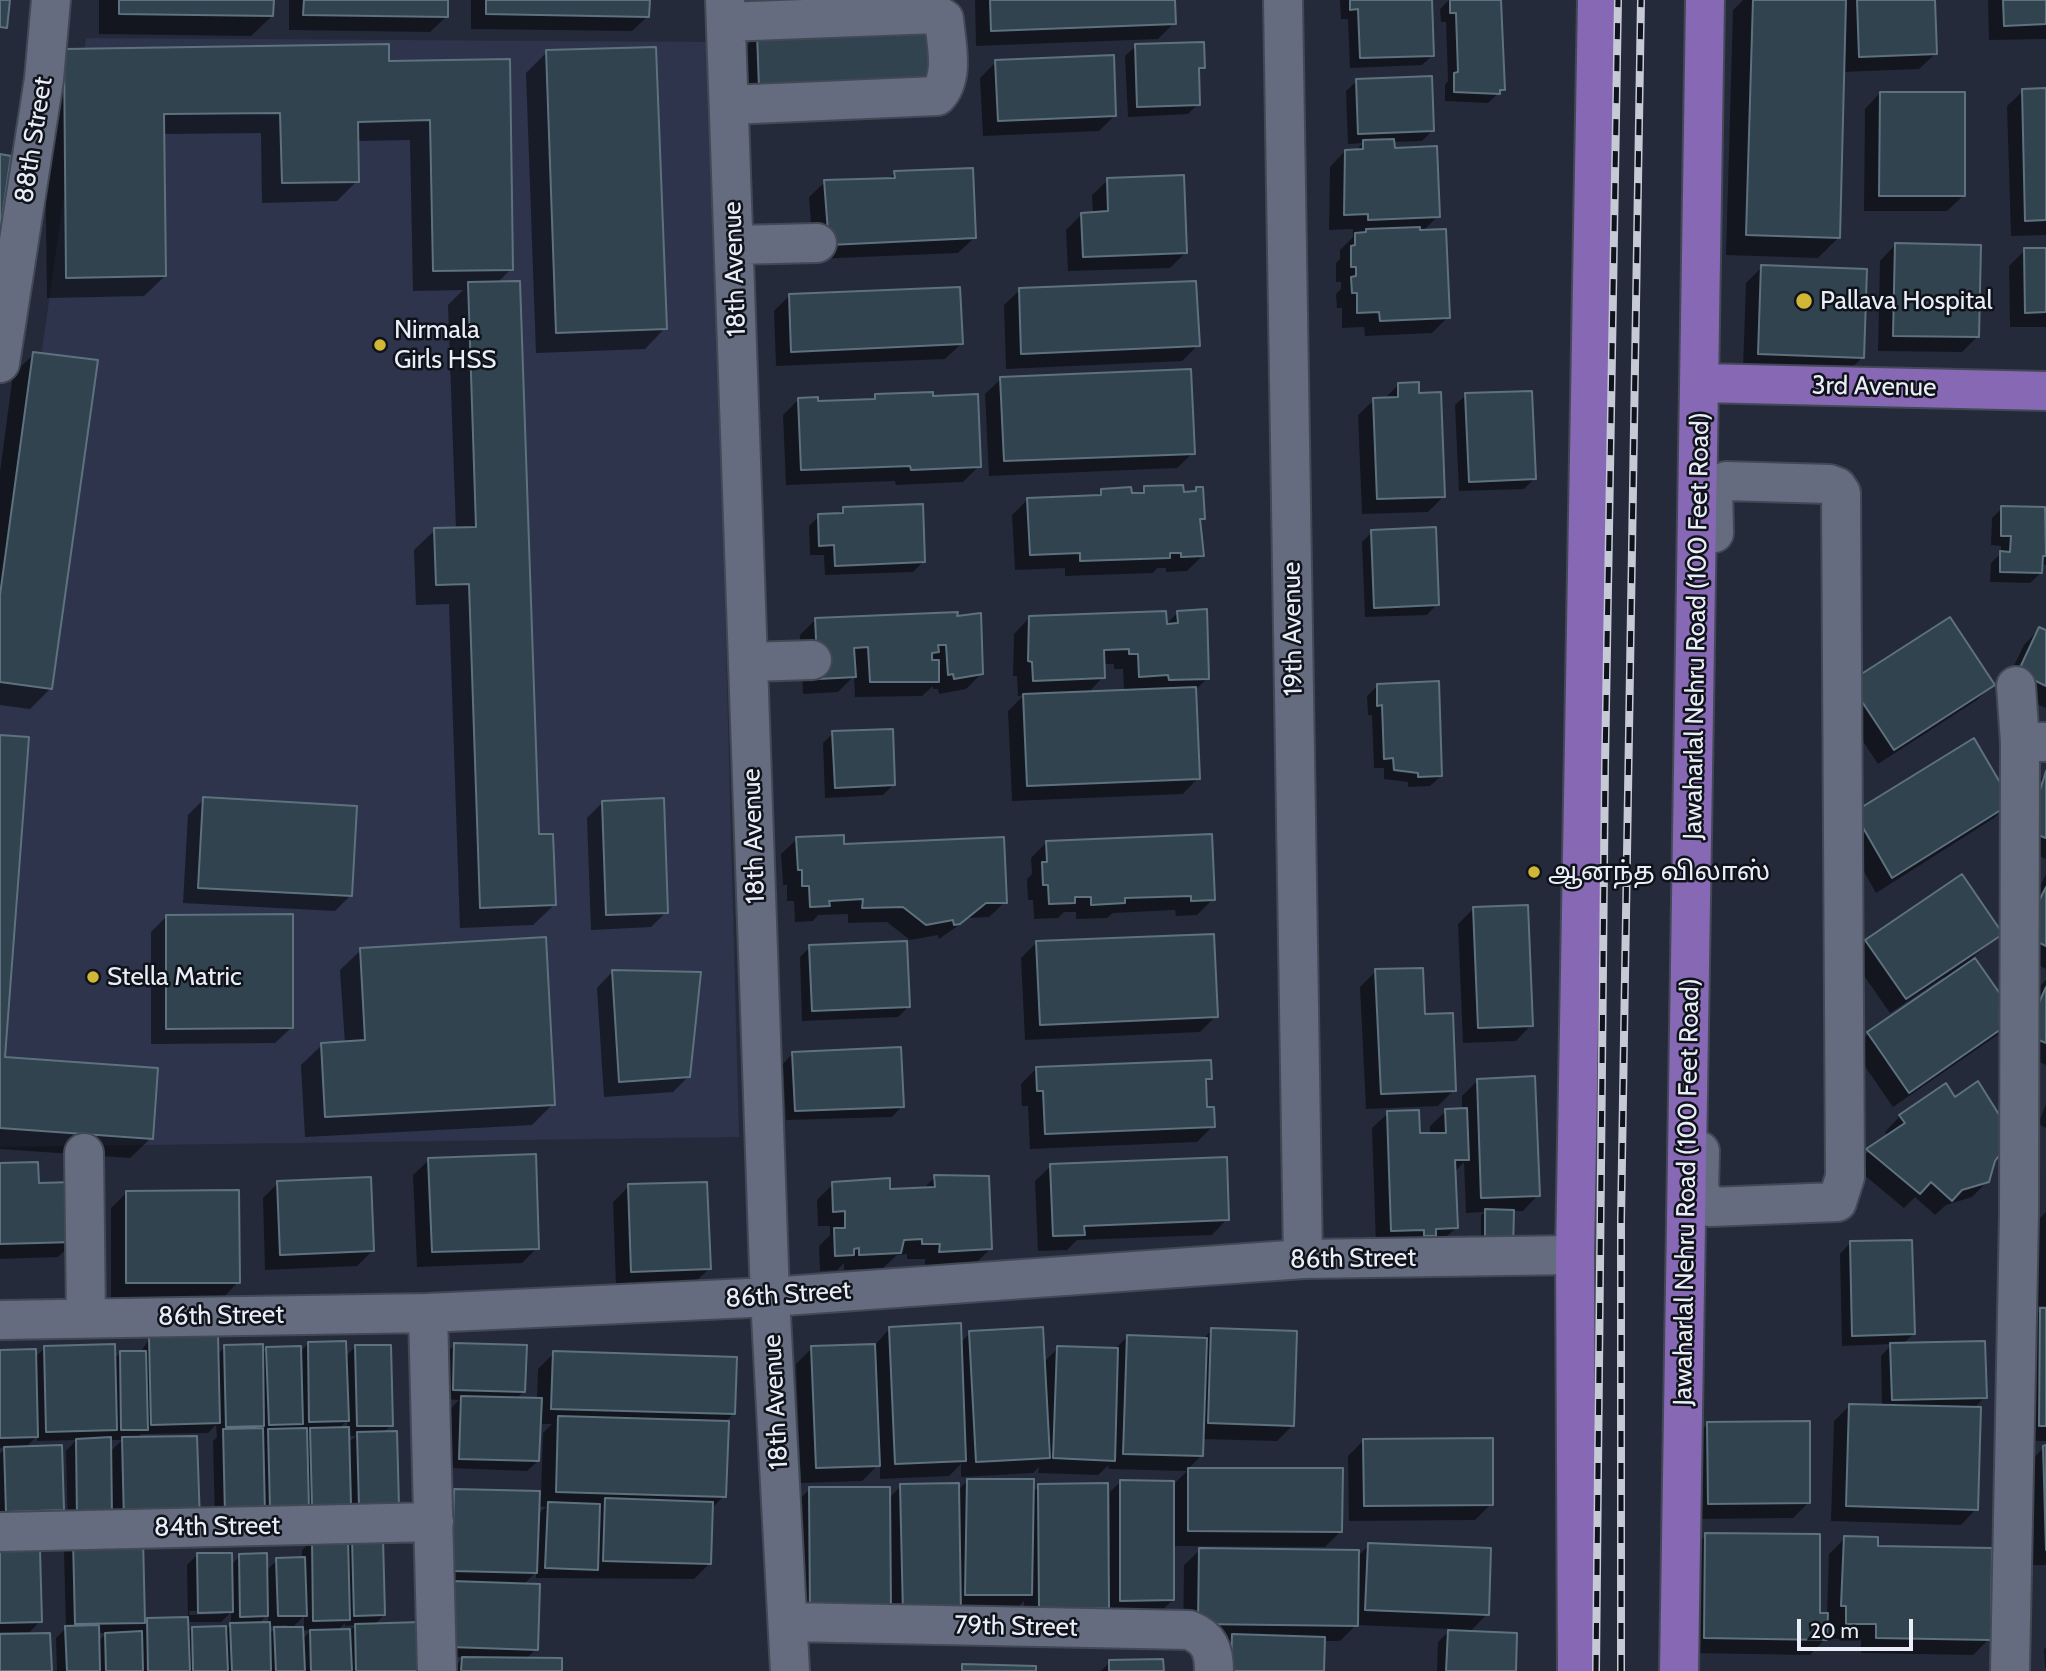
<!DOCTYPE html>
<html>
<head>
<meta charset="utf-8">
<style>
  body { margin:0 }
  #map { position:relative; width:2046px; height:1671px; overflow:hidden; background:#252a3b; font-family:Cabin,sans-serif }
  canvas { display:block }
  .scale { position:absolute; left:1797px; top:1619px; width:116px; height:32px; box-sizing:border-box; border:4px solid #eaeef9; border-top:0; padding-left:9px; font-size:21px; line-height:24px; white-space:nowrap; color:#eaeef9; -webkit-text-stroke:5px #10131a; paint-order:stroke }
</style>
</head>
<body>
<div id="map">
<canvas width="2046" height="1671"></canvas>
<div class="scale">20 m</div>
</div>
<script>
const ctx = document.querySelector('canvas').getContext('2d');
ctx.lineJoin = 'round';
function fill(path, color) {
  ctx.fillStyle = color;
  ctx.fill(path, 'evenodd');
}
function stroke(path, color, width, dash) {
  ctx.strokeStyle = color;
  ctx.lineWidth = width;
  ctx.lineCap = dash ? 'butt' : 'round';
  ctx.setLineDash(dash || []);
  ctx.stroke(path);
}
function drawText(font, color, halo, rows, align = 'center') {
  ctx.font = font + ' Cabin,"Noto Sans Tamil",sans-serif';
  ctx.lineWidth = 5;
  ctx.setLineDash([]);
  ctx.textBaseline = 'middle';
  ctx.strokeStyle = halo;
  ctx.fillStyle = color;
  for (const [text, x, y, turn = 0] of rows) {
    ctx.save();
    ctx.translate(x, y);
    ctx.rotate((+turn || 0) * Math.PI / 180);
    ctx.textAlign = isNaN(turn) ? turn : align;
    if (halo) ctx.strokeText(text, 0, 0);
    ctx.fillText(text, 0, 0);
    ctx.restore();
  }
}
fill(new Path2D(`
  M86 38 710 42 739 1137 0 1147V648Z`), '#2d344b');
fill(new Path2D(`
  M99 0H272V16L251 36 99 34Z
  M289 0H446V17L430 32 289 30Z
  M471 0H648V16L632 31 471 29Z
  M975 0H1173L1174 23 1158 39 976 46Z
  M1340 0H1430L1433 55 1422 65 1350 68 1348 19H1341Z
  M1449 0H1500L1503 89 1488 103 1445 101V85L1448 81 1446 22H1441L1440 9Z
  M1743 0H1933L1935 54 1919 69 1843 72 1839 237 1818 258 1726 255 1733 10Z
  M1988 0H2046V39L1989 40Z
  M757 35 921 99 749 105 742 50Z
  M1136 46 1203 67 1197 73 1198 104 1188 114 1128 117 1125 56Z
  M64 51 387 63 508 61 511 269 497 283 537 836 554 905 533 925 460 928 449 604 416 605 414 550 435 530 456 529 448 305 463 290 413 291 410 140 357 141V181L337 201 262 203 261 133 163 134 165 276 144 296 47 298 44 71Z
  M547 52 665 328 645 349 536 353 526 73Z
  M996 62 1114 116 1099 131 983 136 980 78Z
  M1357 81 1433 130 1422 141 1393 142V150L1438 216 1423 231 1448 317 1432 333 1365 336 1364 327 1342 328V308H1337L1336 294 1341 289V282H1336V263L1340 259V250L1353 237V229L1329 230 1330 167 1345 151H1355L1363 143 1348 144 1346 91Z
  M2046 90V235L2011 236 2007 106 2023 91Z
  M1880 93 1963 196 1947 211H1864L1865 109Z
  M895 173 974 238 958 253 814 259 809 197 825 182 888 180Z
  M1108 180 1186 252 1170 268 1068 271 1066 230 1082 214H1093L1092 195Z
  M1895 245 1977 337 1962 352 1878 351 1880 261Z
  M2046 249V327H2010L2009 266 2025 250Z
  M1762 267 1863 357 1847 372 1743 369 1746 283Z
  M1020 290 1198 345 1182 361 1006 369 1004 305Z
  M790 295 961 344 945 359 776 366 774 311Z
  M34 354 51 688 30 709 0 705V472L13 374Z
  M1001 379 1193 453 1177 468 989 476 985 394Z
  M1399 384 1417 395 1444 496 1428 512 1362 514 1358 415 1374 400 1384 399Z
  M1466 395 1534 479 1524 489 1459 491 1455 405Z
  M876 396 979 466 963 482 896 485 895 481 786 485 783 415 799 399 816 403 871 401Z
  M1145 488 1193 493 1197 489 1203 518 1198 523 1202 556 1187 571 1166 572V568H1157L1153 573 1065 576V568L1015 570 1012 515 1028 499 1096 497 1102 491 1138 495Z
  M844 508 923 562 913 572 825 575 824 555H810L809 526 819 516 837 515Z
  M2002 508 2046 537V565H2041V573L2030 583 1990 582 1991 563 2001 553V546L1991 545 1992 518Z
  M1372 532 1437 604 1427 615 1365 617 1362 542Z
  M1178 612 1208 678 1194 691 1198 778 1183 794 1012 801 1008 711 1024 695 1018 696 1017 676H1013L1014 634 1029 618 1166 625ZM1103 664H1114V669H1123L1124 691 1088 693 1103 677Z
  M956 618 982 673 966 689 939 694 938 689H933V686L922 696 855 697 854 676 838 692 803 694 800 635 816 619Z
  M2039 629 2046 632V708L2003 688 2024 645Z
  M1993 684 1977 700 1878 764 1835 699Z
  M1377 686 1441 776 1430 786 1408 787V782L1384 779V768H1374L1372 715H1368L1367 696Z
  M833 733 893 785 883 795 825 798 823 743Z
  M0 737 4 1059 151 1138 130 1158 0 1149Z
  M2046 773V859L2013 846 2031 789Z
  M204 799 351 895 335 911 183 903 188 815Z
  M603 802 666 912 651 927 591 930 587 818Z
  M2010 803 1994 818 1876 893 1840 829Z
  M797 839 1005 902 989 917 969 918 939 939 938 935 910 940 887 922 848 923V914L818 915 813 921 795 922 794 901H787V885H783L781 854Z
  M1047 842 1213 899 1197 915 1176 916 1175 910 1113 913 1107 918 1076 919V912H1064L1058 918 1034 919 1033 900H1028L1027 879 1032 874 1031 858Z
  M2046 874V969L2008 950Z
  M1473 909 1531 1025 1516 1041 1463 1043 1458 924Z
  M167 916 291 1028 275 1043 151 1044V932Z
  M2001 934 1972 958 2014 1018 1999 1034 1893 1107 1853 1049 1868 1034 1945 980 1943 978 1890 1013 1851 957 1866 941Z
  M1037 942 1216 1016 1200 1032 1025 1040 1021 958Z
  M810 947 908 1007 898 1017 802 1021 800 957Z
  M361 950 553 1104 532 1125 305 1137 301 1065 322 1045 345 1043 340 970Z
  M1376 971 1424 1015 1454 1090 1438 1106 1366 1109 1360 987Z
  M612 972 689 1076 673 1092 604 1097 597 988Z
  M2046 980V1065L2011 1049 2039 987Z
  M793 1053 902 1106 892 1117 786 1120 783 1064Z
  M1037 1068 1211 1078 1204 1084 1205 1108 1213 1126 1197 1142 1030 1149 1028 1106H1022L1021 1084Z
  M1477 1081 1538 1195 1523 1211H1512L1481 1254V1215L1485 1212 1466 1213 1464 1162 1454 1173 1456 1228 1440 1243 1376 1246 1372 1128 1388 1113 1418 1135H1430V1126L1446 1111 1462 1110V1096Z
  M2046 1104V1128L2038 1124Z
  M1900 1116 1993 1160 1988 1181 1972 1197 1946 1205 1935 1215 1915 1197 1904 1208 1852 1165 1888 1136 1885 1132Z
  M429 1160 537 1248 522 1263 417 1267 413 1175Z
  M0 1165 37 1185 74 1242 58 1257 0 1259Z
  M1051 1166 1227 1219 1212 1235 1077 1240 1067 1250 1038 1251 1035 1181Z
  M935 1177 990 1249 975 1264 925 1267V1259H907V1254L897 1255 883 1268 844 1270V1263L837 1270 820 1271 819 1246 830 1235V1226H818L817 1200 833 1184 888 1191 922 1190Z
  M278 1183 372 1251 357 1266 265 1270 263 1198Z
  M629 1186 709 1269 693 1284 616 1287 613 1202Z
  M126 1193 238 1282 223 1298H111V1208Z
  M2046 1212V1306H2033L2034 1224Z
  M1850 1243 1913 1334 1902 1345 1985 1397 1973 1409 1976 1509 1961 1525 1831 1521 1834 1421 1849 1406 1882 1407 1881 1356 1892 1344 1842 1346 1840 1254Z
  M2041 1310H2046V1441H2025V1325Z
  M890 1328 960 1343 970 1333 1043 1363 1058 1348 1114 1350 1127 1337 1202 1340 1212 1330 1293 1425 1277 1441 1202 1439 1201 1456 1188 1469 1341 1470V1531L1325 1547 1173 1546V1600L1162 1610H1110V1605L1091 1623 1025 1624 1024 1601 1015 1610 795 1630 794 1504 810 1489 889 1498 901 1486 957 1491 967 1481 1032 1493 1039 1486 1110 1556V1492L1120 1482 1172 1486 1187 1471 1108 1469 1109 1465 1098 1475 1038 1473 1039 1467 1033 1473 961 1477V1464L949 1476 880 1479V1463L862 1481 801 1483 796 1364 812 1348 875 1345Z
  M150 1338 217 1355 225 1347 261 1355 267 1349 300 1352 308 1344 345 1357 355 1347 391 1425 383 1433 397 1506 215 1524 213 1441 217 1437 216 1425 208 1433 141 1434 136 1439 198 1521 68 1528 66 1451 76 1440 37 1441V1436L25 1448 62 1510 52 1520 0 1521V1454L6 1447 0 1448V1352L34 1358 45 1348 113 1360 120 1353H140ZM347 1421V1429H338ZM348 1436H356L348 1443ZM109 1440H122L109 1453Z
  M455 1344 524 1391 516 1399H537L538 1369 554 1353 733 1414 724 1423V1496L711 1509 709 1564 694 1579 536 1578V1572L523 1585 536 1649 526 1659 560 1671H452L463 1657H441L439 1507 455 1491 541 1493 543 1433 552 1424H539L538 1461 527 1471 450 1468 451 1408 459 1400 444 1399 445 1355ZM538 1506 546 1507 537 1515Z
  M1708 1424 1808 1503 1793 1518 1693 1519 1692 1439Z
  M1364 1440 1491 1504 1475 1520 1349 1521 1348 1456Z
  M2044 1447 2046 1565H2031L2029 1463Z
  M1706 1535 1818 1615H1827L1829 1554 1845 1538 1876 1548 1989 1639 1973 1655 1861 1653V1639H1831L1832 1621H1826L1825 1639 1810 1655 1689 1653 1690 1551Z
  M141 1540 143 1624 148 1620 188 1619 187 1565 197 1555 231 1565 240 1556 265 1572 277 1560 302 1559V1550L313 1540 346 1547 353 1541 384 1615 373 1626 421 1671H57L56 1638 66 1628 64 1552 74 1542ZM223 1610V1614L189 1615V1611ZM231 1612V1625L224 1631 192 1628 187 1634 186 1622H221ZM268 1614V1623L258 1624ZM304 1616V1628L291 1629ZM345 1623V1626L356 1625 348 1633 337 1631ZM287 1625V1629H275L268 1635V1626ZM311 1630 302 1640V1631ZM98 1633H107L98 1642Z
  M1369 1545 1487 1614 1469 1633 1515 1671H1437L1438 1642 1451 1629 1356 1625 1340 1641H1323L1322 1671H1222V1646L1229 1639H1183L1184 1565 1200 1550 1357 1557Z
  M0 1553 40 1621 30 1632H0Z
  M2046 1648V1668H2045L2044 1649Z
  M1110 1662 1162 1671H1101Z`), '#0007');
const building = new Path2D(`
  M0 0H10L7 28 0 27Z
  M119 0H274L273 16 119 14Z
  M304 0H448V17L303 15Z
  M486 0H650L649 17 486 14Z
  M990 0H1175L1176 24 991 31Z
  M1350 0H1432L1434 56 1360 58 1358 9 1350 10Z
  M1450 0H1501L1505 90H1500V94L1454 92V73L1458 72 1456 13H1450Z
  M1753 0H1846L1840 238 1746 235Z
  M1857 0H1935L1937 54 1859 57Z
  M2003 0H2046V24L2004 26Z
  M936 22 939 84 759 88 757 33Z
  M1204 42 1205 68H1199L1200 105 1137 107 1135 44Z
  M389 44V61L510 59 513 270 433 271 430 120 358 122 359 182 282 183 280 113 164 114 166 276 66 278 64 49Z
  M656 47 667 329 556 333 546 50Z
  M1114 55 1116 116 998 121 995 60Z
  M1432 76 1434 131 1358 134 1356 79Z
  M2046 88V220L2025 221 2022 89Z
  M1880 92H1965V196H1879Z
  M1394 139 1395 148 1437 146 1440 217 1368 220V214L1344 215 1345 150 1363 149V140Z
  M0 154 11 156 1 225H0Z
  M973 168 976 238 829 245 824 180 895 178 894 171Z
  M1184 175 1187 253 1083 257 1081 213 1108 211 1107 178Z
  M1420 227V230L1446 229 1450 318 1380 321 1379 312 1357 313V293H1352L1351 277 1356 276V267H1351V246L1355 245V233L1366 232V229Z
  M1895 243 1981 245 1979 337 1893 336Z
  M2024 248H2046V312L2025 313Z
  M1761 265 1867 269 1864 358 1758 354Z
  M520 281 539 834H553L556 905 480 908 469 584 436 585 434 528 476 527 468 282Z
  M1196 281 1200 346 1021 354 1019 288Z
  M960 287 963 344 791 352 789 294Z
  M33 352 98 360 52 689 0 682V595Z
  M1191 369 1195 454 1004 461 1000 377Z
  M1419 382V393L1441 392 1445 497 1377 499 1373 398 1398 397V383Z
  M1532 391 1536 479 1469 482 1465 393Z
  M933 392V396L978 394 981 467 911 470 910 466 801 470 798 398 818 397V401L875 399V394Z
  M1183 485 1184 492 1196 491V487H1203L1205 519H1200L1204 556 1181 557V553H1170V558L1080 561V553L1030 555 1027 498 1101 495V489L1131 487 1132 493H1144V486Z
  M923 504 925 562 835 566 834 545 819 546 818 514 843 513V507Z
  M2001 506 2045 507 2046 556H2043L2042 573 2000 572V551L2010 552 2011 536H2001Z
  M1436 527 1439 605 1374 608 1371 530Z
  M1207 609 1209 679 1169 680 1168 675 1139 677 1138 654H1129V649L1104 650 1105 678 1033 681 1032 662 1028 661 1029 616 1166 611 1167 624 1178 623 1177 611Z
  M958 612 957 616 981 613 983 674 954 679 953 674 948 675 946 645H938L939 652 932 653V660H939V682H870L868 647 854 648 856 677 818 679 815 618Z
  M1950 617 1995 685 1894 750 1849 682Z
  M2039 627 2046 630V686L2018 672Z
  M1439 681 1442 776 1418 777V773L1394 770 1393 758 1384 759 1382 705 1377 706V684Z
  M1196 687 1200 779 1027 786 1023 694Z
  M893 729 895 785 835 788 832 731Z
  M0 735 29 737 5 1057 158 1068 153 1139 0 1128Z
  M1974 738 2012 803 1892 878 1854 812Z
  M2046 771V838L2027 831Z
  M203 797 357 806 352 896 198 888Z
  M664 798 668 913 606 915 602 801Z
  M1212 834 1215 900 1191 901V896L1125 898V903L1091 905V897H1075V903L1049 904 1048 885H1043L1042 862H1047L1046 841Z
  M844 835V844L1004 837 1007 903H986L960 924 954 925 953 920 926 925 903 907 862 908 863 899 829 901 830 906 810 907 809 886H802V870H798L796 837Z
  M1962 874 2003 934 1906 999 1865 940Z
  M2046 887V946L2022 934Z
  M1528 905 1533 1026 1478 1028 1473 907Z
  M293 914V1028L166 1029V915Z
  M1214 934 1218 1017 1040 1025 1036 941Z
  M546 937 555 1105 325 1117 321 1043 365 1040 360 948Z
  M907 941 910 1007 812 1011 809 945Z
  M1975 958 2017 1018 1909 1093 1867 1032Z
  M1423 968 1425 1014 1453 1013 1456 1091 1381 1094 1375 969Z
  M612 970 701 972 690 1077 619 1082Z
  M2046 987V1043L2025 1034Z
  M901 1047 904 1107 795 1111 792 1052Z
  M1211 1060 1212 1079H1206L1207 1107H1214L1215 1127 1045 1134 1043 1091H1037L1036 1067Z
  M1535 1076 1540 1196 1481 1198 1477 1079Z
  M1978 1081 2013 1137 1995 1161 1989 1182 1962 1190 1952 1201 1931 1182 1920 1194 1866 1149 1905 1123 1899 1115 1946 1083 1955 1097Z
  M1467 1108 1469 1160H1455L1458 1228 1436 1229V1236H1424V1230L1391 1231 1387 1111 1419 1110 1420 1133H1446L1445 1109Z
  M536 1154 539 1249 432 1252 428 1158Z
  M1227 1157 1229 1220 1084 1226 1085 1235 1053 1236 1050 1164Z
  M38 1162 39 1183 74 1182 75 1242 0 1244V1163Z
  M934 1175 989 1176 992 1249 939 1252 940 1244H922V1239L904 1240 901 1253 859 1255V1248L854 1249V1255L835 1256 834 1228H845V1211L833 1212 832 1182 890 1178V1189L935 1187Z
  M371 1177 374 1251 280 1255 277 1181Z
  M707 1182 711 1269 631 1272 628 1184Z
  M239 1190 240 1283H126V1191Z
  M1485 1209 1514 1210 1513 1250H1485Z
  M1912 1240 1915 1334 1852 1336 1850 1241Z
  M2040 1308H2046V1426H2039Z
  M961 1323 966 1461 895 1464 889 1327Z
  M1043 1327 1050 1458 976 1462 969 1331Z
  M1211 1328 1297 1331 1294 1426 1208 1423Z
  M218 1335 220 1423 151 1425 149 1337Z
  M1127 1335 1207 1338 1203 1456 1123 1454Z
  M346 1341 349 1421 309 1422 308 1342Z
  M1985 1341 1987 1398 1892 1400 1890 1343Z
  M454 1343 527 1345 525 1392 453 1390Z
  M115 1344 117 1430 46 1432 44 1346Z
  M263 1344 264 1426 226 1427 224 1345Z
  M875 1344 880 1466 816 1468 811 1346Z
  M355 1345H391L393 1426H357Z
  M301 1346 303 1424 269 1425 266 1347Z
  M1057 1346 1118 1348 1115 1461 1053 1458Z
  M36 1349 38 1437 0 1438V1350Z
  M120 1351H146L148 1430H121Z
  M553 1351 737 1357 735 1414 551 1409Z
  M461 1396 542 1398 539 1461 459 1459Z
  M1849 1404 1981 1407 1978 1510 1846 1506Z
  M558 1416 729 1421 726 1497 556 1492Z
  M1810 1421V1503L1708 1504 1707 1422Z
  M349 1427 351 1505 312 1506 310 1428Z
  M263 1428 265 1513 225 1514 223 1429Z
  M307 1428 309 1509H270L268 1429Z
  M397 1431 399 1507H359L357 1432Z
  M197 1436 200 1522 124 1523 122 1437Z
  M111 1437 112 1518H77L76 1439Z
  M1493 1438V1505L1364 1506 1363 1439Z
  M62 1445 64 1510 6 1512 4 1447Z
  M2046 1445V1550L2043 1446Z
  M1188 1468H1343L1342 1532 1188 1531Z
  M967 1479H1034L1032 1595H965Z
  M1120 1480 1174 1481V1600L1120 1601Z
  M959 1483 961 1613 903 1614 900 1484Z
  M1108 1483 1109 1608 1039 1609 1038 1484Z
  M809 1487H890L891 1615H810Z
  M454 1489 540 1491 537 1573 452 1571Z
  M605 1498 713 1502 711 1564 603 1561Z
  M548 1502 600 1504 598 1570 545 1568Z
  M1705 1533 1820 1534V1613H1828L1827 1640 1704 1638Z
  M1844 1536 1878 1537V1546L1992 1548 1991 1640 1876 1638V1624H1846V1606H1841Z
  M143 1538 145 1623 75 1624 73 1540Z
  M312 1538H348L350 1620 313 1621Z
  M383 1538 385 1615 354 1616 352 1539Z
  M1368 1543 1491 1548 1489 1615 1365 1610Z
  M1199 1548 1359 1550 1358 1626 1198 1624Z
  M40 1550 42 1622 0 1623V1551Z
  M197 1553H232L233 1612 198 1613Z
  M267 1553 268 1616 240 1617 239 1554Z
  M305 1557 307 1616H278L276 1558Z
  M452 1581 540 1584 538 1650 450 1647Z
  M188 1617 190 1671H148L147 1618Z
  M270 1622 271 1671H232L230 1623Z
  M422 1622 423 1671H356L355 1624Z
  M99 1625 100 1671H67L65 1626Z
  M226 1626 228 1671H193L192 1627Z
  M274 1627H303L305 1671H276Z
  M350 1629 352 1671H311L310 1630Z
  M1448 1630 1517 1633 1516 1671H1446Z
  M142 1631 143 1671H106L105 1633Z
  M50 1633 52 1671H0V1634Z
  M1232 1634 1325 1637 1324 1671H1231Z
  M462 1657 562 1658V1671H461Z
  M1163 1659 1164 1671H1109V1660Z
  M962 1664 1036 1666V1671H962Z`);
fill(building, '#30434f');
stroke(building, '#5d727e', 2);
const minor = new Path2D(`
  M725 0 770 1297 790 1671
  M1283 0 1303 1259
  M726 22 936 14 944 19C946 43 955 77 937 96L729 105
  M734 245 817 243
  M0 363 44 79 51 0
  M748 662 812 660
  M2016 686 2020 742
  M1700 1151 1699 1191 1710 1207 1837 1202 1845 1177 1841 493 1837 487 1829 484 1726 481 1713 487 1714 533
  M84 1153 86 1318
  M428 1313 437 1671
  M0 1320 428 1313 770 1297 1303 1259 1575 1255
  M0 1532 434 1522
  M789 1622 1189 1630C1209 1638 1214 1650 1214 1671
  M2010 1671 2019 1214 2020 742H2046`);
const major = new Path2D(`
  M1701 383 2046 391
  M1577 1671 1575 1255 1597 0
  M1679 1671 1705 0`);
stroke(minor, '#434855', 42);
stroke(major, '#434855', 42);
stroke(minor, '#656c7f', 38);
stroke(major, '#8768b5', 38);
const rail = new Path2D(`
  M1596 1671 1605 765 1618 0
  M1621 1671V1220L1641 0`);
stroke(rail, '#c5cad6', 8);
stroke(rail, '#10131a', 5, [16]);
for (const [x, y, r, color] of [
  [1804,301,9,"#d1b736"],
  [380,345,7,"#d1b736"],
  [1534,872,7,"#d1b736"],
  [93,977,7,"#d1b736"]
]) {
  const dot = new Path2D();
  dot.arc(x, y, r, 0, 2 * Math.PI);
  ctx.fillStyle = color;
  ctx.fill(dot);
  stroke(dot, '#10131a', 2.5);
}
drawText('26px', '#eaeef9', '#10131a', [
  ["88th Street",34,140,-81],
  ["18th Avenue",735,269,-92],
  ["3rd Avenue",1874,387,1],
  ["Jawaharlal Nehru Road (100 Feet Road)",1697,626,-89],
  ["19th Avenue",1293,629,-91],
  ["18th Avenue",754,836,-92],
  ["Jawaharlal Nehru Road (100 Feet Road)",1687,1192,-89],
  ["86th Street",1353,1259,-1],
  ["86th Street",788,1295,-4],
  ["86th Street",221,1316,-1],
  ["18th Avenue",776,1402,-93],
  ["84th Street",217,1527,-1],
  ["79th Street",1016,1627,1]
]);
drawText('26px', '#eaeef9', '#10131a', [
  ["Pallava Hospital",1820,301],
  ["Nirmala",394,330],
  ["Girls HSS",394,360],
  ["ஆனந்த விலாஸ்",1548,872],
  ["Stella Matric",107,977]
], 'left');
</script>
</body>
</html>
